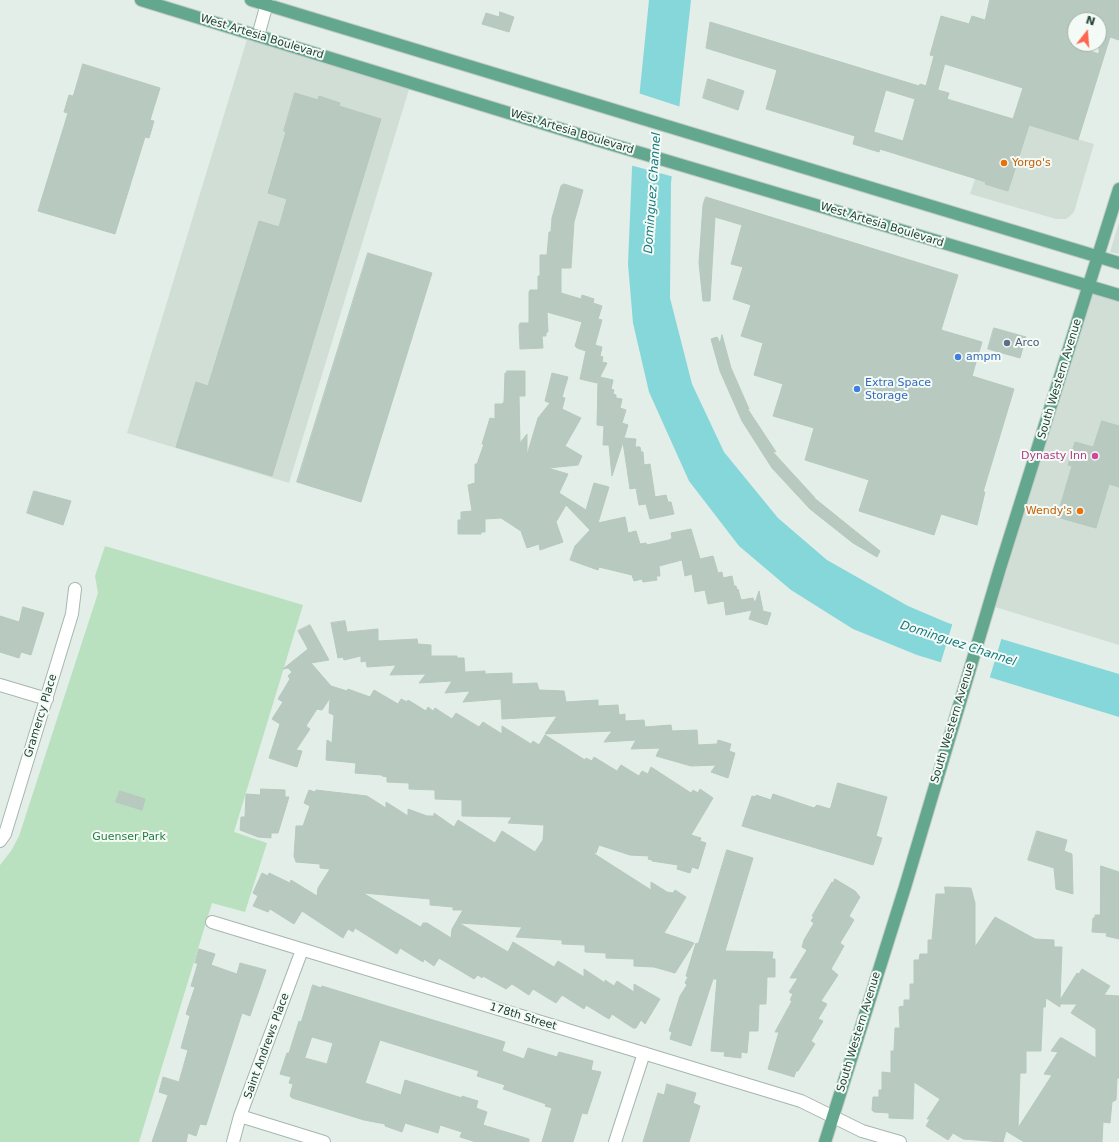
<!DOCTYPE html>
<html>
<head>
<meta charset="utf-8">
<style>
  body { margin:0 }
  #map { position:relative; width:1119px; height:1142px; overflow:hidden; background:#e3eee8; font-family:"DejaVu Sans",sans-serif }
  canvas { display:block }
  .north { position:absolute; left:1067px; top:12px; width:40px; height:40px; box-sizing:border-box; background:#f4faf6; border:1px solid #9fb0a9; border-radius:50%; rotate:17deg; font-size:11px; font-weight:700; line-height:16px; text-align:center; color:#204235 }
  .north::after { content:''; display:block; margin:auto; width:14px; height:18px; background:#ff6550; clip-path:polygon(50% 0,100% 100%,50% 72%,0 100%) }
</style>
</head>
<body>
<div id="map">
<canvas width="1119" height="1142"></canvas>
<div class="north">N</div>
</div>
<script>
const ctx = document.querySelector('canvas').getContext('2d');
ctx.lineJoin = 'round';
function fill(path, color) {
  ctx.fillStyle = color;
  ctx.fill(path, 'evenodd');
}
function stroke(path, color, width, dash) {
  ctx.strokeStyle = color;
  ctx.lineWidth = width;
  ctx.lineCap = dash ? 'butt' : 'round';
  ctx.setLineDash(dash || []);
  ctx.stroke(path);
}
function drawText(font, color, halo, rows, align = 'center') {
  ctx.font = font + ' "DejaVu Sans",sans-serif';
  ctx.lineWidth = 4;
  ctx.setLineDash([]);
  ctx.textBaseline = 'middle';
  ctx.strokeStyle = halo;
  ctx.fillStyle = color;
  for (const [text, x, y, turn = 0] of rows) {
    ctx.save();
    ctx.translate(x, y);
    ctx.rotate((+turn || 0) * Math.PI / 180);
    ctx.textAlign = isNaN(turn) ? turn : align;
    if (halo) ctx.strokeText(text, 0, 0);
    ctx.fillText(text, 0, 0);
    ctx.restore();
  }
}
fill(new Path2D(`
  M248 36 410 86 289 483 127 433Z
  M997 115 1094 144 1074 212 1070 216 1066 219H1056L970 194Z
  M1119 222V254L1110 252Z
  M1092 292 1119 300V645L995 607Z`), '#d1ded6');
fill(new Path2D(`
  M105 546 303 605 234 832 267 843 245 912 212 903 139 1142H0V865L11 851 19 836 98 593 95 576Z`), '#bae1bf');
fill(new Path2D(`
  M649 0H691L671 183 670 298 692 384 724 452 778 518 827 560 908 606 948 623 1119 674V717L917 655 853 629 791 590 739 546 689 481 649 392 633 323 628 264 632 168Z`), '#86d7d9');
fill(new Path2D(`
  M638 93 681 107 674 177 630 165Z
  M953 622 1002 637 989 680 940 665Z`), '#e3eee8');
const building = new Path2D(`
  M990 0H1119V40L1110 37 1078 140 1029 125 1008 191 985 184 986 182 880 149 879 152 853 144 855 136 766 109 777 70 706 48 710 22 919 86 920 84 926 86 934 56 930 55 941 16 969 24 972 16 985 20ZM1075 20H1099V54L1075 46ZM945 64 1023 88 1013 119 947 99 949 93 938 90ZM886 90 915 99 903 141 874 132Z
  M500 12 514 17 509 32 482 24 486 13 499 17Z
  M83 64 160 88 150 120 154 121 149 138 145 137 115 234 38 211 68 113 64 112 69 95 73 96Z
  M708 79 744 91 738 110 703 98Z
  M295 93 318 100 319 96 340 103 339 106 381 119 272 476 176 447 196 382 208 386 259 221 279 227 287 199 268 193 286 132 284 131Z
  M564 184 583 190 574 222 571 268H561V293L581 299 582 295 594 299 593 303 602 306 598 319 602 320 595 345 602 347 600 356 603 357 602 362 607 363 600 377 613 380 611 389 614 390 613 394 616 395V398L622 399 620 408 626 410 622 423 628 425 624 438 636 439 635 447H640L641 452H643L644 465 650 464 655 497 666 495 668 502H671L674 514 650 519 646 504 639 505 636 488 630 489 623 442 612 476 609 445H603L604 426 597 425 598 381 597 383 580 379 586 351 577 348 575 346 582 322 547 312 548 332H546V336H542L543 348 520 349 519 326 520 323H529V292L530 290H538V276H540V255H547L549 232H551L552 218 561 186Z
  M706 197 958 275 941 330 982 342 972 376 1014 389 983 492H985L977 525 941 514 934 535 859 511 869 480 805 460 814 428 773 416 783 384 754 375 763 343 741 336 751 305 733 299 743 267 731 264 742 225 715 217 710 301H703L699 263 703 205Z
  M368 253 432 273 361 502 297 482Z
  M994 328 1026 337 1020 358 988 349Z
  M722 335 731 368 749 409 747 408 776 452 772 451 815 498 813 497 880 551 877 557 853 543 810 509 772 468 742 421 720 371 711 339 717 337 720 343Z
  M507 371H525V396H519L520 443 527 434V455L538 418 550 403 545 401 552 373 568 377 562 397 565 398 562 409 581 418 565 446 582 456 578 465 548 468 568 474 559 493 586 510 594 483 609 487 598 523 625 517 628 533 636 531 640 544 646 543 647 545 669 540 672 538 671 533 691 529 700 559 713 556 718 573 722 572 723 578 732 576 734 586H736L737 590 738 589 741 600 753 598 755 603 759 591 763 611 771 613 767 625 749 619 752 610 726 615 724 601 708 604 705 590 695 592 692 574 685 576 682 560 659 566 660 576H656L657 580 643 582 642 579 634 581 632 575 599 567 598 570 570 560 575 546 590 530 566 505 556 522 563 542 540 550 539 544 527 548 521 531 501 518 485 519V532H481V534H458V520H461V512L472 511 468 485 475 483V464H477L484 444H482L490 418 495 419V404H502L504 402 505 373H507Z
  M1102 421 1119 426V487L1109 484 1096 528 1057 517 1072 466 1068 465 1075 442 1093 447Z
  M34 491 71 501 63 525 27 513Z
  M23 607 44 613 31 655 21 652 19 658 0 652V616L19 622Z
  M345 621 347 632 378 629V641L417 639 418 644 431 645V656H457V658H464L465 672 485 671V674L512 673V684L537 683 539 690 564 691 566 702 598 700V706L618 705 619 715 625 714V721L644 720 645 727 671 725 672 731 697 730 698 745 717 744 718 740 731 744 729 751 735 753 728 778 711 772 716 765 691 766 656 756 660 748 631 749 636 740 604 742 612 731 545 734 557 716 502 719 501 699 463 702 470 691 445 693 452 681 419 683 426 674 390 675 396 665 367 667 366 661 361 662V656L344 660 343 657 338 658 331 623Z
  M310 625 329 660 311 663 331 686 347 691 348 689 370 697 374 690 398 704 401 699 407 702 408 700 426 711 428 707 433 711 435 708 452 719 456 713 479 727 483 722 502 734V726L531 744 533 741 539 745 545 735 585 760 586 758 592 761 594 757 617 771 621 765 639 776 642 771 648 774 651 767 691 793 693 790 698 793 700 789 713 798 691 835 701 838 700 841 706 843 698 869 692 867 690 873 677 869 678 865 652 861V860L648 859 649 856 630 855 599 845 596 853H593L651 890V882L667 892 673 893 675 890 686 897 664 933 694 943 675 973 654 967 634 966V959L606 958V953L585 952V945L562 944V940L516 937 522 927 459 923 508 952 513 942 554 967 558 961 584 977V969L605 983V980L614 986 617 981 634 992V984L660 999 645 1024 641 1020 636 1028H633L612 1014 609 1019 586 1005 584 1009 562 995 556 1003 533 989 529 995 512 984 506 989 483 976 482 978 478 975 474 979 439 958 434 966 424 959 423 962 400 948 397 954 355 928 353 932 348 929 343 938 302 911 294 924 270 909 268 912 253 906 258 896 253 893 262 873 268 876 269 873 290 883 291 880 317 896 318 888 330 869 320 868V864L296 862 294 856 296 826H303L310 806 304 803 309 790 315 792 316 790 367 796 386 808V802L408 816V809L427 816H434V813L454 827 458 820 495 843 502 831 535 852 543 840 544 825 508 823 512 817 462 816V800L435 799V790L409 789V783L387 782V777L382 776V775L355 773 356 763 326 760 327 740 332 743 334 715 329 713 330 698 322 710 317 709 306 726 310 729 296 750 302 751 297 767 269 758 280 724 272 719 283 702 278 699 290 679 288 676 292 672 288 668 283 669 308 649 298 631ZM363 893 430 899V905L453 907V910H463L452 929 451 938 427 923H423L421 927Z
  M838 783 887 797 876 836 882 838 873 865 742 826 752 796 756 797V795L771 800 773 794 814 808 817 805 830 809Z
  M261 789 285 790V797H289L278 833H271V838L258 837 240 830 241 817H245L246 794 260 795Z
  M120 791 145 799 142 810 116 802Z
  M1037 831 1067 840 1064 851 1072 854 1073 894 1056 889 1054 868 1028 860Z
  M727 850 753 858 725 951 773 952 772 959H775V977H767L766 1004H759L758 1031H749L747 1053 741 1052V1058L724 1056 725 1052 711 1051 717 979H713L691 1046 670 1039 672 1032 669 1031 680 996 687 985 685 983 688 977 686 976 696 943 698 944Z
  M1101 866 1119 872V939L1106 936 1107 933 1092 932 1093 918H1095V915H1100Z
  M835 879 855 891 860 897 849 916 854 920 840 943 844 946 831 969 838 975 821 1001 827 1004 818 1019 823 1021 811 1041 815 1044 798 1071H796L794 1077 768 1069 779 1032H775L792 1001 790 1000 793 994 789 992 798 978H790L807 950 802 947 804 940 814 923 811 921 814 916H812L832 882 833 883Z
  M945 887 971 888 975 903V947L995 917 1035 939 1054 940V947H1062L1060 1000 1077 973 1079 974 1082 969 1110 986 1104 995 1119 996V1078H1117L1116 1100 1112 1102 1110 1123 1103 1122 1102 1142H1024L1006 1131 1003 1142 963 1139 953 1133 948 1140 926 1126 930 1119H927L940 1099 914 1082 913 1119 889 1118V1113L874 1112 872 1110 873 1097H879V1090H882V1072L891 1073V1051H894L895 1028H900L899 1007 904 1006V1000H910V984H914V960H919L920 954H928V940H932L936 894H945ZM1046 998 1060 1007V1004H1077L1071 1013 1096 1029V1058L1062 1038H1060L1051 1051 1058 1052 1044 1074 1052 1075 1018 1128 1020 1073H1026V1051H1041L1043 1007H1045Z
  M199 949 215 954 211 965 237 974 240 963 266 970 250 1016 242 1013 206 1125 200 1124 196 1136 188 1133 186 1142H152L168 1095 159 1092 163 1077 179 1082 188 1050 181 1048 190 1016 186 1014 195 987 191 986 198 963H195Z
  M313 985 321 988 322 986 505 1042 502 1051 524 1059 528 1048 557 1057 559 1052 593 1061 591 1070 601 1072 587 1114 582 1113 573 1142H542L552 1108 545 1106 546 1104 503 1089 505 1085 477 1076 479 1071 380 1040 365 1083 401 1095 405 1080 462 1098V1096L478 1101 476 1108 487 1112 483 1125 529 1139V1142H476L460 1137 462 1132 440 1125 438 1133 405 1123 402 1132 385 1126V1124L364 1120 292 1098 290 1096 293 1084 289 1083 291 1077 280 1074 287 1053H289L299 1021 301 1022ZM312 1037 333 1043 327 1064 305 1058Z
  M667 1084 696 1093 693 1103 700 1106 689 1142H643L658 1093 664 1095Z`);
fill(building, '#b8c9c0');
stroke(building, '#b5c9be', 1);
const street = new Path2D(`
  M258 36 268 0
  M0 685 47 699
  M0 841 5 834 72 614 75 589
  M212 922 801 1101 862 1131 900 1142
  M240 1116 324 1142
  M233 1142 240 1116 302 950
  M615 1142 644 1053`);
const primary = new Path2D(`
  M141 0 600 141 1119 295
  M251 0 1119 263
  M825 1142 905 887 1000 568 1119 189`);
stroke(street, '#a5b7af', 14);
stroke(primary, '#c1cac6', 14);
stroke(street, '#fff', 12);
stroke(primary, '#63a88e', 12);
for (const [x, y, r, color] of [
  [1004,163,4,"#e8710a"],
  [1007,343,4,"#5c6f8a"],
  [958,357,4,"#3f7fe0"],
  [857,389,4,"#3f7fe0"],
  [1095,456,4,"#d1479c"],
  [1080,511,4,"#e8710a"]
]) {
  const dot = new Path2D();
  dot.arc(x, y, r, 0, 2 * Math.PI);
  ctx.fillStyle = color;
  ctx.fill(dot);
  stroke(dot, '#f4faf6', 1.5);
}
drawText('11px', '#204235', '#f4faf6', [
  ["West Artesia Boulevard",262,37,17],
  ["West Artesia Boulevard",572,132,17],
  ["West Artesia Boulevard",882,225,17],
  ["South Western Avenue",1060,379,-73],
  ["Gramercy Place",41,716,-73],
  ["South Western Avenue",953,723,-73],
  ["178th Street",523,1017,17],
  ["South Western Avenue",859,1032,-73],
  ["Saint Andrews Place",267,1046,-70]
]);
drawText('11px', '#c56008', '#f4faf6', [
  ["Yorgo's",1012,163],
  ["Wendy's",1072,511,"right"]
], 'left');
drawText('11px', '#4e5e75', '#f4faf6', [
  ["Arco",1015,343]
], 'left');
drawText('11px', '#366cbe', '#f4faf6', [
  ["ampm",966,357],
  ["Extra Space",865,383],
  ["Storage",865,396]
], 'left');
drawText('11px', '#b23c85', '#f4faf6', [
  ["Dynasty Inn",1087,456]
], 'right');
drawText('11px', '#267d3d', '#f4faf6', [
  ["Guenser Park",129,837]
]);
drawText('italic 12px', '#147a7f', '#f4faf6', [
  ["Dominguez Channel",653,193,-86],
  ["Dominguez Channel",958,644,18]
]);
</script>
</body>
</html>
